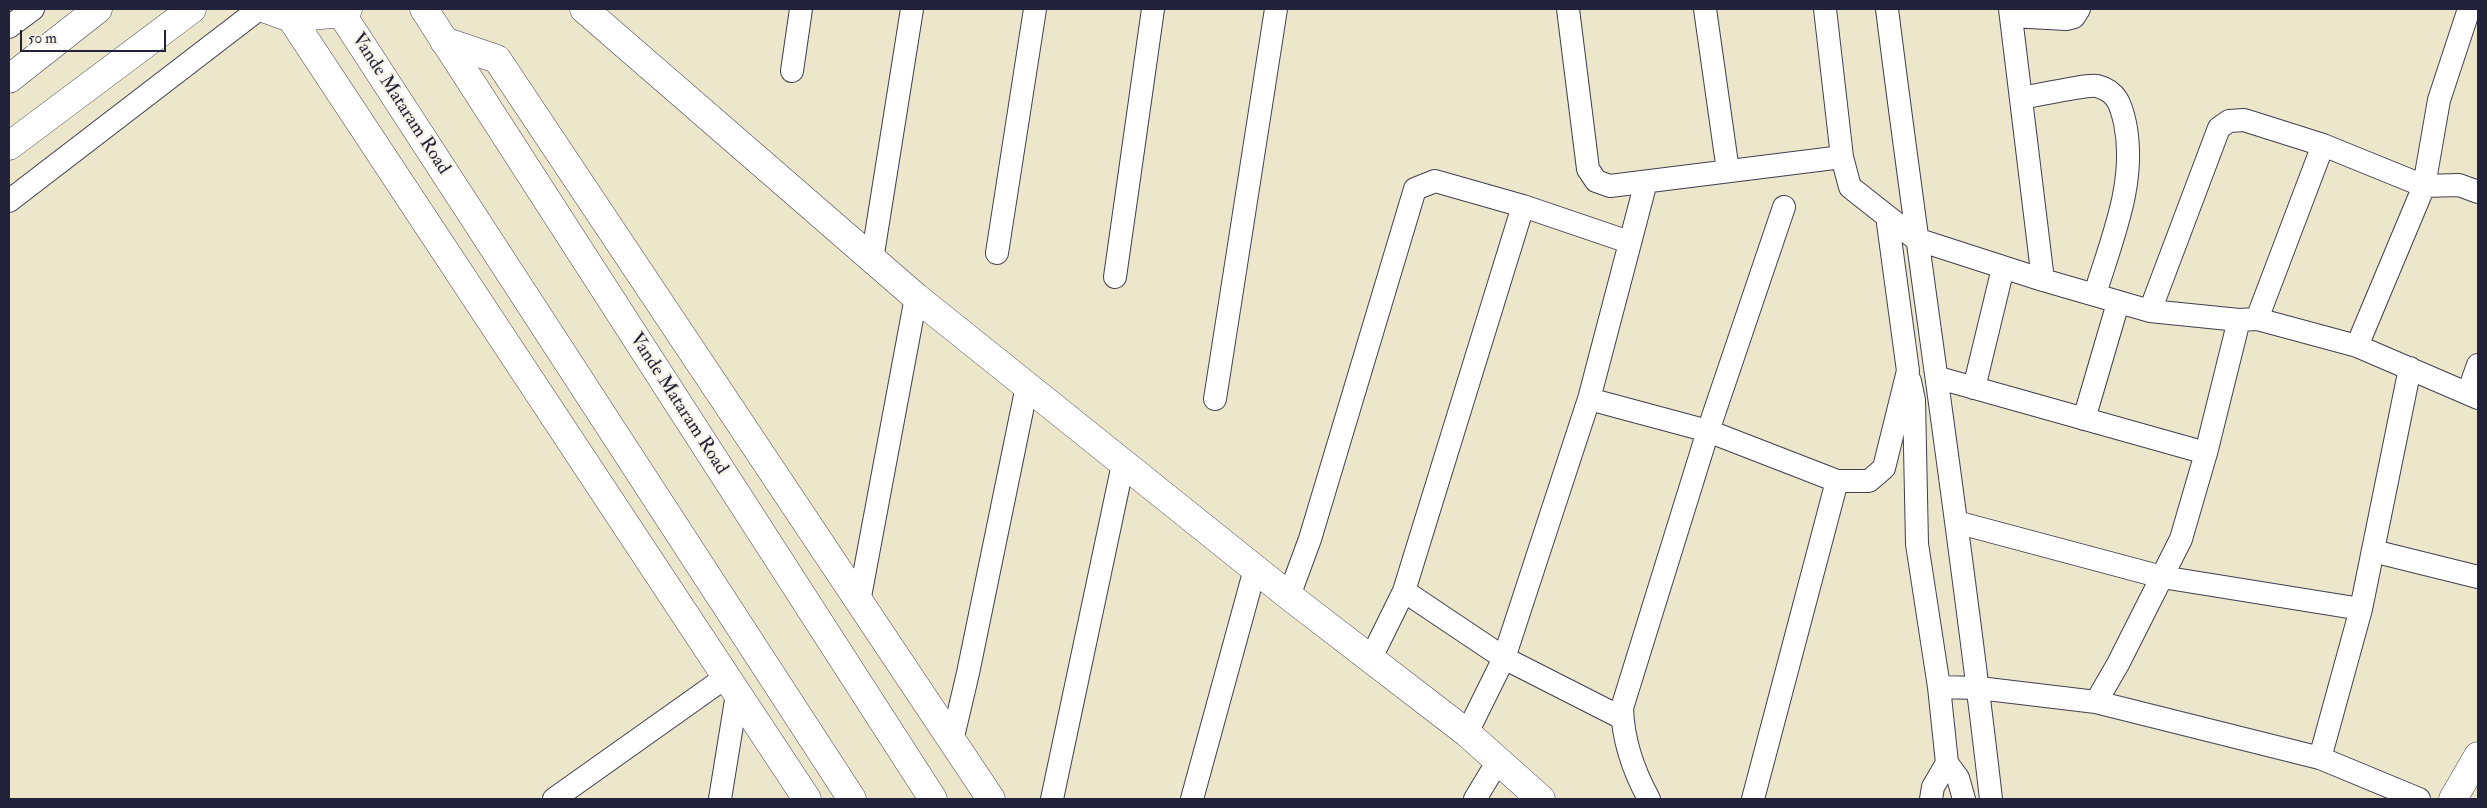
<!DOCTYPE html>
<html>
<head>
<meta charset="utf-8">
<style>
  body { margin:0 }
  #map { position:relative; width:2487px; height:808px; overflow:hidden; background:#ece6cb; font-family:"IM FELL Double Pica",serif }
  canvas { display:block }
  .frame { position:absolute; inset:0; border:10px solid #22223b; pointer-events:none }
  .scale { position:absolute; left:20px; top:30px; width:146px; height:22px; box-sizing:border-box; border:2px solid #22223b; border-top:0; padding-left:6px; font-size:15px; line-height:18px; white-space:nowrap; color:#22223b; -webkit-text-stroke:4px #f7f3e8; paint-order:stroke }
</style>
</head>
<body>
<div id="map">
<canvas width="2487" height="808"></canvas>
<div class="frame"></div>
<div class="scale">50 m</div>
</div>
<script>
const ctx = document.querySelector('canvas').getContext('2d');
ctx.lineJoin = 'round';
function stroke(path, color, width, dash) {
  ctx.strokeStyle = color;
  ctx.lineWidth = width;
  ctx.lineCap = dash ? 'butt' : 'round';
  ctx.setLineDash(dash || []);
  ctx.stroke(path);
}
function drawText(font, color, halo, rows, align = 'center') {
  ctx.font = font + ' "IM FELL Double Pica",serif';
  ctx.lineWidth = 4.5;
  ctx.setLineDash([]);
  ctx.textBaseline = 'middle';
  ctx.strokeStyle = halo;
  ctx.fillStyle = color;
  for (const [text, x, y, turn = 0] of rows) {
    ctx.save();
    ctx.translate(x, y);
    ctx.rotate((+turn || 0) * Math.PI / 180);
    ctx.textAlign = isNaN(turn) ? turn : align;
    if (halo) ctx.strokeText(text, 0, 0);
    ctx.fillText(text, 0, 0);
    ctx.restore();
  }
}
const minor = new Path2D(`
  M1568 9 1588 169 1596 181 1610 186 1842 157
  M1705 9 1728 171
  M1825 9 1842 157 1850 187 1916 239 2043 280
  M1887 9C1920 273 1961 535 1991 799
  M2010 9 2043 280 2150 311 2239 320 2257 319 2357 346 2478 398
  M2011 16 2066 19 2074 17 2079 9
  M9 27 33 9
  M792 71 801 9
  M2021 98C2035 96 2087 84 2097 86 2117 91 2121 105 2125 123 2137 182 2112 238 2095 294
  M9 201 259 9
  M997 253 1035 9
  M872 260 912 9
  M1115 277 1153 9
  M2150 311 2219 128 2229 121 2244 120 2323 145 2424 186 2459 185 2478 192
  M2257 319 2323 145
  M2239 320 2206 453 2181 539 2118 664 2096 702 2320 758
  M2357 346 2424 186 2439 100 2469 9
  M2410 368 2361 609 2320 758 2419 799
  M1939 378 2206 453
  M1910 381 1914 400 1917 544 1939 687 1947 763 1933 787 1931 799
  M1974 388 2003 268
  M2468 393 2478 365
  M1215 399 1276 9
  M1589 399 1708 431 1837 481H1869L1884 468 1908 371 1887 216
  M2084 419 2118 303
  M1956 522 2162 577 2361 609
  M2373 551 2478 577
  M1404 591 1504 658 1622 718
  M1289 596 1310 539 1415 189 1435 181 1523 206 1629 242
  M859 602 916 297
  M1370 660 1404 591 1523 206
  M1939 687 1979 688 2096 702
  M1467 733 1504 658 1589 399 1646 182
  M952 741 968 673 1027 386
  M1947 763 1958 778 1964 799
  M554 799 726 677
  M720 799 737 694
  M1052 799 1123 464
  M1192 799 1255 569
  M1475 799 1498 761
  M1649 799C1633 770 1623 741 1622 708L1708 431 1784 207
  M1753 799 1837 481`);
const tertiary = new Path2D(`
  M584 9 916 297 1289 596 1467 733 1541 799
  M291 18 807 799
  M444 41 497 59 991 799
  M9 79 98 9
  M9 146 192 9
  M2453 799 2478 756`);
const secondary = new Path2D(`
  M266 9 291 18 341 13 348 9
  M424 9 933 799
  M341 13 852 799`);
stroke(minor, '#403f51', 24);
stroke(tertiary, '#403f51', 29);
stroke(secondary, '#403f51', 29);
stroke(minor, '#fff', 22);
stroke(tertiary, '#fff', 28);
stroke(secondary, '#fff', 28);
drawText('19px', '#22223b', '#f7f3e8', [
  ["Vande Mataram Road",400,104,57],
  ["Vande Mataram Road",678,404,57]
]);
</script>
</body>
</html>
